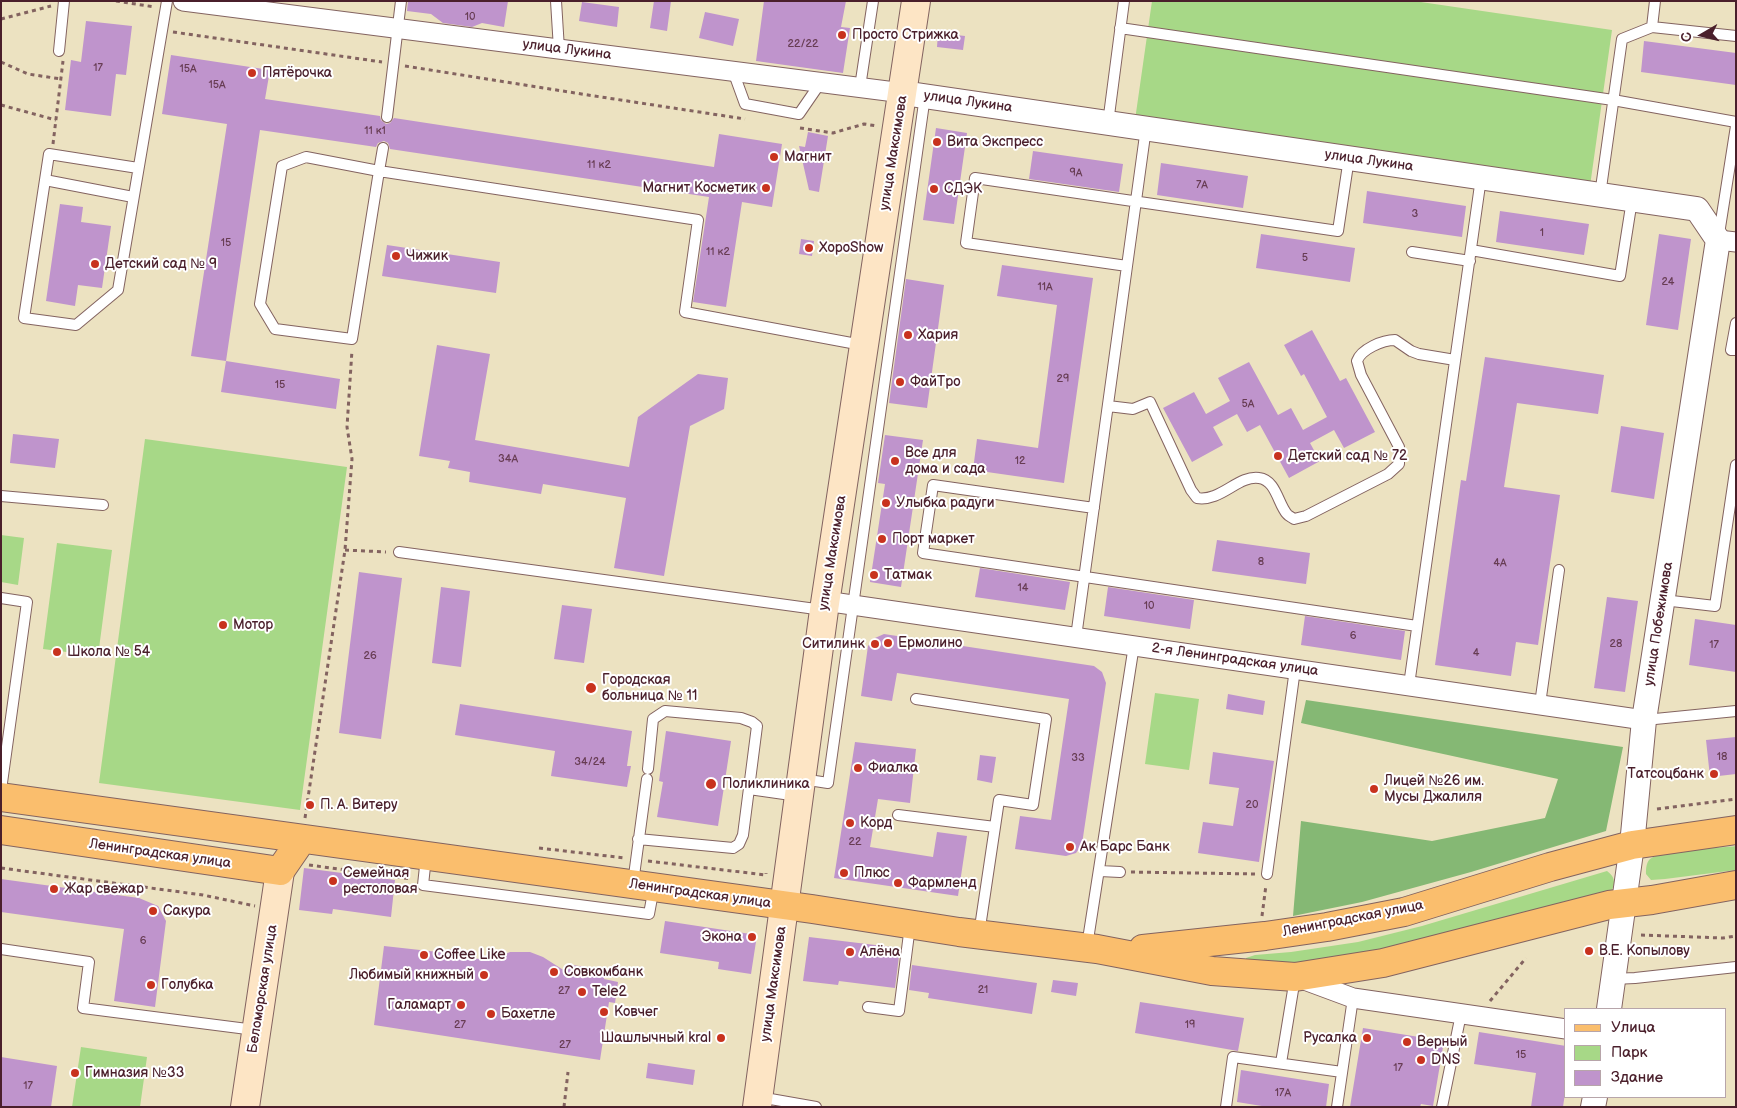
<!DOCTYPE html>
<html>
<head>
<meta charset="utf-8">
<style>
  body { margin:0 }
  #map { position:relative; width:1737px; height:1108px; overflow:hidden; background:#ece2c1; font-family:"Balsamiq Sans",sans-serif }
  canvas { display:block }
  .frame { position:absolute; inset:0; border:2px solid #4a1f2b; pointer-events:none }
  .legend { position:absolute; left:1564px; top:1008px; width:162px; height:90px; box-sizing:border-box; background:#fff; border:1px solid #b7a5aa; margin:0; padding:6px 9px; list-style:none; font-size:15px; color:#4a1f2b }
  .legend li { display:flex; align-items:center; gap:10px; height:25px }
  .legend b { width:25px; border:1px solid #b7a5aa }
  .north { position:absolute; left:1677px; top:10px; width:50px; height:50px; -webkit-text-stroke:4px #fff; paint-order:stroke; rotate:262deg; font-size:14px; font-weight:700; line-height:20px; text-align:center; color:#4a1f2b }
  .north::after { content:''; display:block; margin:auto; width:18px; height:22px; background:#4a1f2b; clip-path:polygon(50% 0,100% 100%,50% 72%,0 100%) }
</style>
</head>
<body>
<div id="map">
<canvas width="1737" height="1108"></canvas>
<div class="frame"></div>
<ul class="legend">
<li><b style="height:6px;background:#fabe6d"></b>Улица</li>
<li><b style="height:14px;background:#a7d887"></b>Парк</li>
<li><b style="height:14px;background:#bf94cc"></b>Здание</li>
</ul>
<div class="north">С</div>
</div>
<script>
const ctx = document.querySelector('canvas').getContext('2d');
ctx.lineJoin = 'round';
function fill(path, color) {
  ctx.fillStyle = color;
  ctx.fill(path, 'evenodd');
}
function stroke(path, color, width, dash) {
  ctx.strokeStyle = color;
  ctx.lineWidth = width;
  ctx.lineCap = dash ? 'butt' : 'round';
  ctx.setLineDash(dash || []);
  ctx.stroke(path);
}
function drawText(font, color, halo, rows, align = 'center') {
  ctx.font = font + ' "Balsamiq Sans",sans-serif';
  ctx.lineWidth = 4;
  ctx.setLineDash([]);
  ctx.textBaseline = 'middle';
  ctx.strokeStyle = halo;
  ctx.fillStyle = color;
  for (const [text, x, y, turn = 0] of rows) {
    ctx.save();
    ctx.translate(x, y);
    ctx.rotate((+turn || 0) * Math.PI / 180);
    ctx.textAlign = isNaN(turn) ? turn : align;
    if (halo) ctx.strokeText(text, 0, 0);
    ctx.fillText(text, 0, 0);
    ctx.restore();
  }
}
fill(new Path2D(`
  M1152 1H1414L1612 30 1590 186 1135 120Z
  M145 439 347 467 300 810 99 783Z
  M1 535 24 538 18 585 1 582Z
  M57 543 112 550 98 656 43 649Z
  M1155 693 1199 699 1189 770 1145 764Z
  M1736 846V870L1665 879 1651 880 1646 874C1646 869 1646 863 1650 859 1660 850 1720 848 1736 846Z
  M1607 871C1614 876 1616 882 1612 890L1399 948 1306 964 1246 962V958L1255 955 1291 952 1358 942 1422 926Z
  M81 1047 147 1057 140 1107H72Z`), '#a7d887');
fill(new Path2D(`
  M1306 700 1623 747 1606 831 1471 872 1362 902 1293 916 1301 821 1432 841 1545 818 1558 779 1301 723Z`), '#85b874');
fill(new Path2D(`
  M408 1H508L504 27 482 23 472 27 443 23 431 14 407 11Z
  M654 1H671L667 31 650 28Z
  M764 1H846L841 27 850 28 843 73 756 61Z
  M582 2 619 7 617 27 579 21Z
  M705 12 739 19 733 46 699 38Z
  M86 21 132 26 126 75 116 74 111 116 65 110 71 60 81 62Z
  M938 33 965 36 963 50 937 47Z
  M1644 41 1736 53V85L1641 72Z
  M171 55 270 70 265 99 380 116 381 120 386 124 390 123 394 118 714 167 719 134 782 144 772 207 742 202 726 307 693 302 709 197 390 149 388 143 384 141 378 143 376 147 260 130 226 361 191 356 227 124 162 114Z
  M936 128 967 133 954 224 923 220Z
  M808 132 828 136 819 192 809 190 799 146 805 147Z
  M1033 151 1123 164 1119 192 1029 179Z
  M1161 163 1248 176 1243 208 1157 195Z
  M1367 191 1466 206 1462 237 1363 223Z
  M60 204 83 207 81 222 111 226 102 288 78 285 75 306 46 301Z
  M1500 211 1589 224 1584 255 1496 242Z
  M1261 234 1355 248 1350 282 1256 268Z
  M1659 234 1691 239 1678 330 1646 325Z
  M801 239 814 241 812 256 799 254Z
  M387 245 500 262 496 293 382 276Z
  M1002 265 1093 278 1064 483 973 470 977 439 1038 448 1057 305 997 296Z
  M906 279 944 285 927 408 889 403Z
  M1312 330 1340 381 1346 378 1375 432 1344 448 1334 430 1310 443 1320 461 1289 478 1260 425 1247 432 1237 414 1213 427 1223 445 1192 462 1163 408 1194 392 1206 414 1230 401 1218 378 1249 362 1278 415 1291 408 1303 430 1327 417 1304 374 1301 376 1300 374 1284 345Z
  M437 345 490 354 475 440 629 467 638 417 698 374 728 378 724 409 690 426 664 576 614 568 626 498 543 484 541 494 469 482 470 472 448 468 450 461 419 456Z
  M1485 357 1604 375 1598 414 1517 403 1504 487 1560 495 1538 645 1516 642 1511 676 1435 665 1461 480 1466 481Z
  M226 361 340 379 336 409 221 392Z
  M1621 426 1664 433 1654 499 1611 492Z
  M13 434 59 439 55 468 10 463Z
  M885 435 923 440 901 587 870 582 885 484 878 483Z
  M1217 540 1310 553 1306 584 1212 571Z
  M980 568 1070 582 1065 610 975 597Z
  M359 572 402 578 381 739 339 733Z
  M441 587 470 591 461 667 432 663Z
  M1108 587 1194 600 1190 629 1104 616Z
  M1607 597 1638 601 1625 692 1594 688Z
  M562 605 592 609 584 663 554 659Z
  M1305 616 1405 631 1401 660 1301 645Z
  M1695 619 1736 625V672L1689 665Z
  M884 634 1094 666 1102 672 1106 683 1082 844 1076 853 1066 856 1015 849 1020 816 1051 820 1069 699 897 673 892 701 861 696 868 646 875 638Z
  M1228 694 1265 701 1263 715 1226 709Z
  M460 704 632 731 627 766H631L627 787 551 776 555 751 455 735Z
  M666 731 731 741 718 826 657 817 663 782 659 781Z
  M1736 737V774L1710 777 1706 740Z
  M855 742 916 749 910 803 878 799 870 847 933 857 937 832 967 836 958 896 834 878Z
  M1213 752 1274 761 1259 862 1198 853 1203 822 1233 826 1239 788 1209 784Z
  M980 755 996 757 992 783 977 780Z
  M304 868 395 880 391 917 333 909 332 914 299 910Z
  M1 879 139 898 158 906 166 921 155 1007 114 1001 124 929 1 912Z
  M665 921 757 935 751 974 718 969 719 962 660 953Z
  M809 937 900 948 895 988 839 981 838 985 803 981Z
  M384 946 447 953 448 949 471 952 470 958 491 960 510 952H530L543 957 565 971 566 964 605 970 604 979 618 982 615 1003 609 1002 600 1060 374 1025Z
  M912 965 1037 983 1032 1014 928 998 929 993 909 990Z
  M1053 980 1078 983 1076 996 1051 992Z
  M1140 1002 1244 1018 1238 1051 1135 1033Z
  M1363 1028 1444 1041 1433 1106 1421 1104 1420 1107H1350Z
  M1479 1032 1566 1046V1086L1563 1107H1531L1536 1073 1474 1064Z
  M1 1057 57 1066 51 1107H1Z
  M648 1063 695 1070 693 1085 646 1078Z
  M1241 1070 1329 1084 1326 1107H1268L1237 1102Z`), '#bf94cc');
const service = new Path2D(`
  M556 1 559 49
  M1655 1 1652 27 1736 36
  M1120 28 1613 100 1736 122
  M59 51 64 1
  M733 71 745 104 799 114 821 82
  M860 87 873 1
  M387 117 401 1
  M1108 123 1124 1
  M383 148 379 171 698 220 685 312 862 345
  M306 157 379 171 352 339 275 329 260 304 282 166Z
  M45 180 49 154 138 168
  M1600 195 1622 39 1652 27
  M133 197 45 180 24 318 76 325 118 290 167 1
  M1719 234 1736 126
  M1471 250 1620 276 1632 200
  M1412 252 1470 261
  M1127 266 966 243 975 178 1338 231 1349 158
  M1736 323 1731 350H1736
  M1108 406 1133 409 1150 402 1191 490 1197 498C1221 502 1238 475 1259 478 1276 480 1278 504 1287 514 1287 515 1293 518 1294 519L1306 516 1388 474 1399 464V447L1361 375 1357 361C1361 349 1383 340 1395 340L1411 351 1419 354 1455 360
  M1 496 103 505
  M1094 508 933 485 923 553 1417 626
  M399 552 823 610
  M1 598 27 602 1 790
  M1663 600 1715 606 1736 465
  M1076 637 1146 128
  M1409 685 1481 178
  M916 699 1046 719 1033 805 999 800 979 934
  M1540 704 1559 570
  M1645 720 1736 711
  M802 779 828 783 925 96
  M749 789 798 796
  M898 815 995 827
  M638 839 733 848 739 844 743 835 757 726 752 722 741 718 665 711 653 719 648 769
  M426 857 423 885 649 914 654 887
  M1100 871 1120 872
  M1267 874 1295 669
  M633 883 647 779
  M1087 946 1134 645
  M1 949 89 962 83 1008 255 1030
  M1613 979 1635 978 1736 967
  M868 1007 899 1011 910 926
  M1281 1063 1295 978
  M759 1097 816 1107
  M1226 1107 1233 1057 1342 1072
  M1337 1107 1353 998
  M1442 1107 1461 1014`);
const minor = new Path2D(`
  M183 1 903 93
  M1718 240 1736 242
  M825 601 1644 720
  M1299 978 1353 998 1566 1029`);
const tertiary = new Path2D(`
  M903 93 1697 209 1718 240 1644 720 1632 845 1609 1009
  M1593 1107 1595 1097`);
const secondary = new Path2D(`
  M245 1107 280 871
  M757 1107 824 610 916 1`);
const primary = new Path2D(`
  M1 797 812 909 959 932 1097 949 1212 971 1295 977 1383 963 1609 905 1652 900 1736 885
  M1 830 280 871 302 839
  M1143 949 1265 936 1327 927 1404 912 1550 867 1632 845 1736 830`);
stroke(service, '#836360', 12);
stroke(minor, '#836360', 21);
stroke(tertiary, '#836360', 26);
stroke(secondary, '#836360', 30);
stroke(primary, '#836360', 30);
stroke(new Path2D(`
  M116 1 155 7
  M1 19 51 6
  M173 32 382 62
  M1 62 28 74 61 79
  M405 66 588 95 745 119
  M1 105 56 120
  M800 128 833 133 864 124 877 126
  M53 144 63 61
  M345 550 386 552
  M1657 809 1736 799
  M305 818 345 550 352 459 347 427 352 350
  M539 848 625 858
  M648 861 766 875V873
  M309 865 412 879
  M1 868 203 895 255 906
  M1131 872 1255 874
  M1262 916 1266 885
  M1641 935 1723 938 1736 936
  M1490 1001 1526 958
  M564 1107 568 1072`), '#836360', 3, [4, 4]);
stroke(service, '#fff', 10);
stroke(minor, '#fff', 19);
stroke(tertiary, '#fff', 24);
stroke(secondary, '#fde5c5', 28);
stroke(primary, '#fabe6d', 28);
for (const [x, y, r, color] of [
  [842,35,5,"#c8321e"],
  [252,73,5,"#c8321e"],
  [937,142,5,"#c8321e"],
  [774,157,5,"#c8321e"],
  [766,188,5,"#c8321e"],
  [934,189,5,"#c8321e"],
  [809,248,5,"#c8321e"],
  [396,256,5,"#c8321e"],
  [95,264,5,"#c8321e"],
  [908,335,5,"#c8321e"],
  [900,382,5,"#c8321e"],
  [1278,456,5,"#c8321e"],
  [895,461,5,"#c8321e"],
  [886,503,5,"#c8321e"],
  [882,539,5,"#c8321e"],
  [874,575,5,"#c8321e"],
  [223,625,5,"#c8321e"],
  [888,643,5,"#c8321e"],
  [875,644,5,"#c8321e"],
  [57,652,5,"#c8321e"],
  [591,688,6,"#c8321e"],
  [858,768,5,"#c8321e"],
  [1714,774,5,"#c8321e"],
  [711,784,6,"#c8321e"],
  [1374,789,5,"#c8321e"],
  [310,805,5,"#c8321e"],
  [850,823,5,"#c8321e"],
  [1070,847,5,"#c8321e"],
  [844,873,5,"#c8321e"],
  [333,881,5,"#c8321e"],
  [898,883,5,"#c8321e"],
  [54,889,5,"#c8321e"],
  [153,911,5,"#c8321e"],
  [752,937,5,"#c8321e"],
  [1589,951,5,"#c8321e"],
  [850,952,5,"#c8321e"],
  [424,955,5,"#c8321e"],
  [554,972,5,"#c8321e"],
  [484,975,5,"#c8321e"],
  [151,985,5,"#c8321e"],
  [582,992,5,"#c8321e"],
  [461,1005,5,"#c8321e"],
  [604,1012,5,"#c8321e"],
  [491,1014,5,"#c8321e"],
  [721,1038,5,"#c8321e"],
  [1367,1038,5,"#c8321e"],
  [1407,1042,5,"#c8321e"],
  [1421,1060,5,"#c8321e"],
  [75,1073,5,"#c8321e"]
]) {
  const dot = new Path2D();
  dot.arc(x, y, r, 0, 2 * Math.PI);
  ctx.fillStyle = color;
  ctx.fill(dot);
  stroke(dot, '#fff', 2);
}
drawText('11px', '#673c53', null, [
  ["10",470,17],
  ["22/22",803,44],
  ["17",98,68],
  ["15А",188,69],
  ["15А",217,85],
  ["11 к1",375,131],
  ["11 к2",599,165],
  ["9А",1076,173],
  ["7А",1202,185],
  ["3",1415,214],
  ["1",1542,233],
  ["15",226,243],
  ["11 к2",718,252],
  ["5",1305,258],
  ["24",1668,282],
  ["11А",1045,287],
  ["29",1063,379],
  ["15",280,385],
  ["5А",1248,404],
  ["34А",508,459],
  ["12",1020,461],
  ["8",1261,562],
  ["4А",1500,563],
  ["14",1023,588],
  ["10",1149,606],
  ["6",1353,636],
  ["28",1616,644],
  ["17",1714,645],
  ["4",1476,653],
  ["26",370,656],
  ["18",1722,757],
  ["33",1078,758],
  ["34/24",590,762],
  ["20",1252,805],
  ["22",855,842],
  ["6",143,941],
  ["21",983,990],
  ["27",564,991],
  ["27",460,1025],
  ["19",1190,1025],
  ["27",565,1045],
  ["15",1521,1055],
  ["17",1398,1068],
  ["17",28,1086],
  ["17А",1283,1093]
]);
drawText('14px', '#4a1f2b', '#fff', [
  ["Просто Стрижка",852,35],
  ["Пятёрочка",262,73],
  ["Вита Экспресс",947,142],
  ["Магнит",784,157],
  ["Магнит Косметик",756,188,"right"],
  ["СДЭК",944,189],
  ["ХороShow",819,248],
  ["Чижик",406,256],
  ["Детский сад № 9",105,264],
  ["Хария",918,335],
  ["ФайТро",910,382],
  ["Все для",905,453],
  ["дома и сада",905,469],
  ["Детский сад № 72",1288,456],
  ["Улыбка радуги",896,503],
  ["Порт маркет",892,539],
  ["Татмак",884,575],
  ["Мотор",233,625],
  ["Ермолино",898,643],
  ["Ситилинк",865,644,"right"],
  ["Школа № 54",67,652],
  ["Городская",602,680],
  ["больница № 11",602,696],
  ["Фиалка",868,768],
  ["Татсоцбанк",1704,774,"right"],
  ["Лицей №26 им.",1384,781],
  ["Мусы Джалиля",1384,797],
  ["Поликлиника",722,784],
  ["П. А. Витеру",320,805],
  ["Корд",860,823],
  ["Ак Барс Банк",1080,847],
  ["Семейная",343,873],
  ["рестоловая",343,889],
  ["Плюс",854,873],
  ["Фармленд",908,883],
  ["Жар свежар",64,889],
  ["Сакура",163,911],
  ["Экона",742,937,"right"],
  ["В.Е. Копылову",1599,951],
  ["Алёна",860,952],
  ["Coffee Like",434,955],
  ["Совкомбанк",564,972],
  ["Любимый книжный",474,975,"right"],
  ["Голубка",161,985],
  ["Tele2",592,992],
  ["Галамарт",451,1005,"right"],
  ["Ковчег",614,1012],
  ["Бахетле",501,1014],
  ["Шашлычный kral",711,1038,"right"],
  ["Русалка",1357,1038,"right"],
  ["Верный",1417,1042],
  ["DNS",1431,1060],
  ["Гимназия №33",85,1073]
], 'left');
drawText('14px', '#4a1f2b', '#fff', [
  ["улица Лукина",567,50,7],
  ["улица Лукина",968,102,8],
  ["улица Максимова",894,153,-81],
  ["улица Лукина",1369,161,8],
  ["улица Максимова",833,553,-81],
  ["улица Побежимова",1659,624,-81],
  ["2-я Ленинградская улица",1235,660,8],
  ["Ленинградская улица",160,854,8],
  ["Ленинградская улица",700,894,8],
  ["Ленинградская улица",1353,919,-11],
  ["улица Максимова",774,984,-82],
  ["Беломорская улица",263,989,-81]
]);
</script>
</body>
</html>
